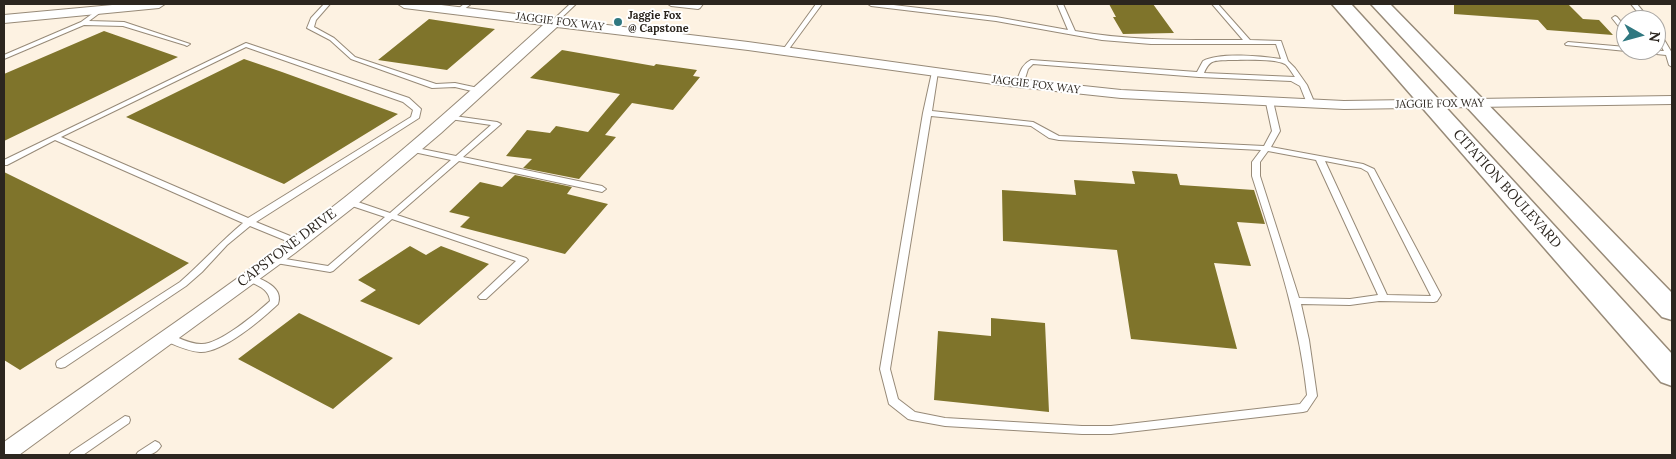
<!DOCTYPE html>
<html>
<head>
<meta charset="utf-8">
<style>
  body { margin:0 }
  #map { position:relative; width:1676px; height:459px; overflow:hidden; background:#fdf2e2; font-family:Lora,serif }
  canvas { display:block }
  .frame { position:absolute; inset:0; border:5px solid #2c261f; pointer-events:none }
  .north { position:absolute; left:1616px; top:10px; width:50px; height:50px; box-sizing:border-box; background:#fff; border:1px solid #aba8a5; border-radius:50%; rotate:97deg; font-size:14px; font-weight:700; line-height:20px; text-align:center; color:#2c261f }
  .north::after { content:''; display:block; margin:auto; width:18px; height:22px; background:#307880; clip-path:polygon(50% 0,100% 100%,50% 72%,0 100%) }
</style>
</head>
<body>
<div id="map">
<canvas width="1676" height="459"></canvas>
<div class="frame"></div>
<div class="north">N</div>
</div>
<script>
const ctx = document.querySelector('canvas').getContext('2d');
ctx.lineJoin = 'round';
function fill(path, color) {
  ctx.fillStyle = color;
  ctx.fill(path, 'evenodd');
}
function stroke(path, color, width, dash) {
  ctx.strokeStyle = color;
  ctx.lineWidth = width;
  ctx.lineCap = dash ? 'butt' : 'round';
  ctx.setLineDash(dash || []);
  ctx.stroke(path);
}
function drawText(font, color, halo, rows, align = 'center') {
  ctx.font = font + ' Lora,serif';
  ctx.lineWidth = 4;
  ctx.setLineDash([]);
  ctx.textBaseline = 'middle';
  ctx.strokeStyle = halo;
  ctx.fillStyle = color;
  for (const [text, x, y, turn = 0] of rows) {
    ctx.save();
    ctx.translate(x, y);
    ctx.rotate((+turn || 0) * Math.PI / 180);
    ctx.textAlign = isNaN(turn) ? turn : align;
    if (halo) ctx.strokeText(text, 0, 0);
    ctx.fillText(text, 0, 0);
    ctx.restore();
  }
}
fill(new Path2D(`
  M1109 4H1153L1174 33 1123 34 1113 17H1116Z
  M1454 4H1568L1583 19 1599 20 1613 35 1547 30 1538 20 1454 14Z
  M429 19 495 29 447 70 378 60Z
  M104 31 178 57 4 141V74Z
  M562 50 654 66 656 64 697 70 693 76 700 77 673 110 632 103 605 135 616 137 579 179 523 168 532 159 506 156 527 130 550 133 556 126 588 132 620 94 530 78Z
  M244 59 282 72 398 114 284 184 126 117Z
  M1132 171 1177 174 1180 185 1254 190 1265 224 1237 222 1251 266 1214 263 1237 349 1131 339 1117 250 1003 241 1002 190 1076 195 1074 180 1135 184Z
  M4 172 189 263 20 370 4 360Z
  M515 175 572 187 567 194 608 204 565 254 460 227 470 217 449 212 480 182 502 187Z
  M410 246 426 255 441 246 489 264 419 325 360 301 376 290 358 280Z
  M299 313 393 358 333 409 238 359Z
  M991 318 1045 323 1049 412 934 400 938 331 991 336Z`), '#7f742b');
const lane = new Path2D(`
  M324 4H330L316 20 314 27 334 38 355 57 436 84 455 83 483 89 484 91 480 93 455 87 432 88 351 59 330 40 307 28 311 18Z
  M464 4H471L463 10H459V8Z
  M570 4H576L556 23H552V21Z
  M668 4H703L700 8 698 9 671 6Z
  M816 4H822L786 53H782V51Z
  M868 4H885L996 17 1068 30 1057 4H1063L1075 31C1131 41 1186 40 1243 40L1212 4H1218L1250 40 1281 41 1288 61 1295 68 1307 85 1315 104 1311 106H1308L1300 86 1291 81 1199 77 1033 64 1028 69 1023 85H1020L1016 83C1020 73 1021 65 1031 60L1197 72 1203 61C1219 52 1262 56 1281 59L1276 44H1151L1102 40 996 21 871 6ZM1228 60C1240 60 1274 58 1285 64 1289 67 1292 73 1295 77L1204 73C1210 59 1214 61 1228 60Z
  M1631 4H1637L1650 20H1644Z
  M103 6 105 7V9L89 21 124 22 190 44 187 46 185 45 123 26 84 25 4 59V55L81 22Z
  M1615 16 1617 17 1626 28V34L1624 33 1612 18Z
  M1656 29 1659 31 1672 53V67L1669 65 1666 55 1637 52 1634 50 1664 51 1656 37Z
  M1568 42 1626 47V50H1629L1626 51 1566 45 1565 44Z
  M246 43 409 98 421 109 419 118 256 222 300 240 301 242 300 244H294L250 226 227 245 202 272 186 286 65 367 61 368 57 367 56 364 57 361 180 282C202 263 221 241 243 223L55 140 7 165H4V160ZM246 47 403 102 413 110 411 117 248 218 61 137Z
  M935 70 938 72 932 111 1033 122 1059 136 1264 146 1272 131 1266 103 1267 101H1273L1280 131 1271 147 1363 164 1374 169 1441 295 1437 301 1434 302 1379 301 1350 305 1301 304 1309 340 1317 396 1307 411 1303 412 1111 434H1082L945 426 912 420 908 419 889 404 880 369 923 113 932 72ZM931 116 1031 126 1049 138 1059 140 1261 150 1252 162V176C1275 248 1299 319 1307 395L1300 404 1111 426H1082L945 418 915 412 898 399 890 369ZM1268 151 1316 160 1378 295 1350 299 1299 298 1260 176V162ZM1325 161 1361 168 1368 172 1431 296 1387 295Z
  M447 115 497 122 501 124 463 157 602 186 606 189 602 192 459 161 397 215 526 258 528 260 526 262 486 299H480L478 297 480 295 516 261 392 219 333 271 330 272 270 262 268 260 273 257 328 266 385 217 346 204 345 202 346 200H352L390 213 451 160 409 151 408 149 409 147H412L456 156 491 125 450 119H447L446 117Z
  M249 275C262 279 284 287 278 304 262 319 223 353 200 352 187 351 175 345 163 340L162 337 163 334 167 333C178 337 188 344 201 344 219 345 257 313 270 301 269 288 256 285 246 280L244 278 246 276Z
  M125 416 129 417 130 420 129 423 83 455H69L71 452Z
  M155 441 159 443 161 446C155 456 146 455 136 455L138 452Z`);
const street = new Path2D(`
  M123 4H165L159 8 4 23V15Z
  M398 4H433L748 42 1008 78 1121 90 1344 101 1672 96V104L1344 109 1121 98 1008 86 748 50 557 27 441 133 355 206 295 253 19 455H4V442C117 362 235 284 344 198 413 143 478 84 543 25L404 8Z`);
const secondary = new Path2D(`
  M1332 4H1351L1672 354V386L1661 382Z
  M1371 4H1390L1672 293V320L1662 317Z`);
stroke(lane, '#978a78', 2);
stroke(street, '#978a78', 2);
stroke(secondary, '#978a78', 3);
fill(lane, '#fff');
fill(street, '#fff');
fill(secondary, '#fff');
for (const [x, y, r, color] of [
  [618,22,5,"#307880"]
]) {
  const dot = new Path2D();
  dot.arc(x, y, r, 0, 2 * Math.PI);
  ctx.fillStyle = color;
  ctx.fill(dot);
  stroke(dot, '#fff', 2);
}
drawText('bold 11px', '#2c261f', '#fff', [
  ["Jaggie Fox",628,16],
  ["@ Capstone",628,29]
], 'left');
drawText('11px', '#2c261f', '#fff', [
  ["JAGGIE FOX WAY",560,22,7],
  ["JAGGIE FOX WAY",1036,85,7],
  ["JAGGIE FOX WAY",1440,104,-1]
]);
drawText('14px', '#2c261f', '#fff', [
  ["CITATION BOULEVARD",1507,189,48],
  ["CAPSTONE DRIVE",287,248,-37]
]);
</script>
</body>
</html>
